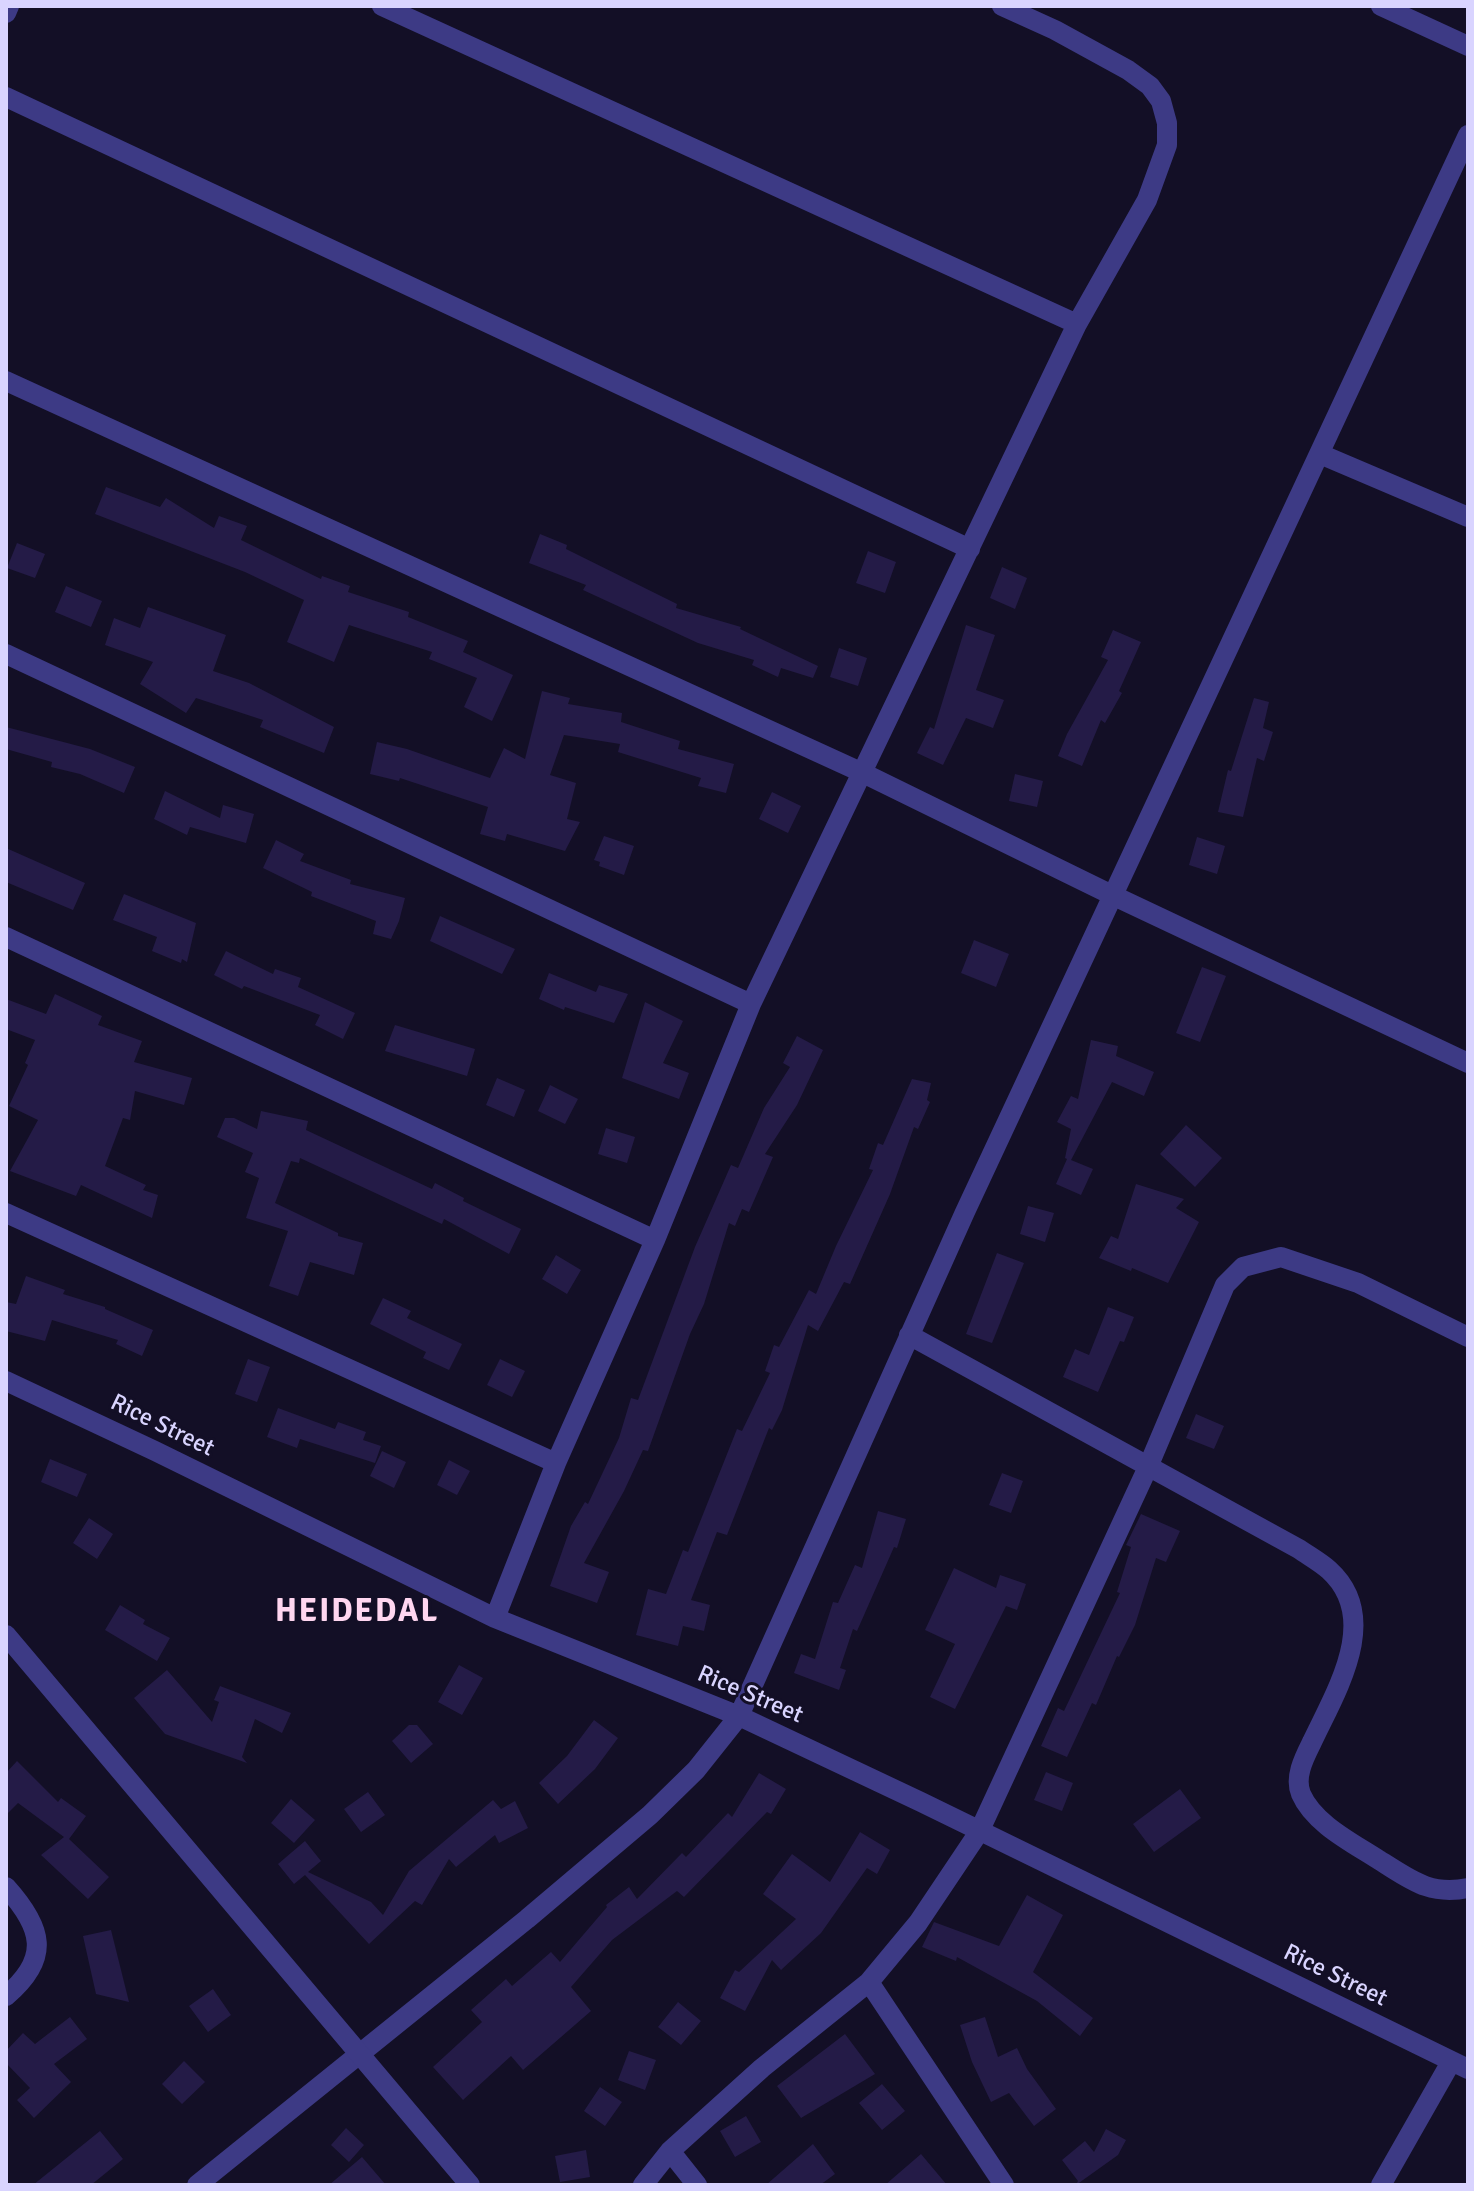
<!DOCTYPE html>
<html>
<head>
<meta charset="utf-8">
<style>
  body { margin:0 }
  #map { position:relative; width:1474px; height:2191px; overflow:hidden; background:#130f26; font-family:Signika,sans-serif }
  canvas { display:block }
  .frame { position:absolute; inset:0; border:8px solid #d9d4ff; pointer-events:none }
</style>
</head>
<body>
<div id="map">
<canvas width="1474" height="2191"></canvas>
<div class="frame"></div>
</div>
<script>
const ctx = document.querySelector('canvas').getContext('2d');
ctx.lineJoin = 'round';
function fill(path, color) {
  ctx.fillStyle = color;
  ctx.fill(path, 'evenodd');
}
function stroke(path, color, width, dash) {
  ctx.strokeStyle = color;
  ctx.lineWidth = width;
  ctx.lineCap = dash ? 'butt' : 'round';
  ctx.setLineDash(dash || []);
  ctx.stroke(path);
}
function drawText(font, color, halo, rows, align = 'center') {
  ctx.font = font + ' Signika,sans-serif';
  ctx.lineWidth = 6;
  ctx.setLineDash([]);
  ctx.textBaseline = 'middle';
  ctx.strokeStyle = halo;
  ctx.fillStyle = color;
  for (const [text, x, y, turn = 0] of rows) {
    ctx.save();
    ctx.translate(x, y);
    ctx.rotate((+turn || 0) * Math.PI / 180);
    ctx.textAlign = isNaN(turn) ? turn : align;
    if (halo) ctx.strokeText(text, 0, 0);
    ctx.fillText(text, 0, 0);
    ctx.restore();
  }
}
fill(new Path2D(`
  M106 487 160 507 166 498 214 528 219 516 247 526 241 540 321 579 322 576 350 586 348 592 409 612 408 617 468 641 463 652 513 675 492 721 464 707 477 678 429 659 432 652 349 625 334 662 287 642 304 600 245 572 95 514Z
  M540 534 567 545 566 549 677 604 676 608 741 627 740 629 818 666 813 678 781 668 778 677 752 665 754 660 698 643 583 590 586 585 529 563Z
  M17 543 45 554 35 578 7 568Z
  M868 551 896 562 885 593 856 583Z
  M1002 567 1027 578 1015 609 990 598Z
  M66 586 102 601 91 627 55 612Z
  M148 607 226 635 213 671 249 683 334 727 324 753 260 727 263 720 196 698 186 713 140 684 153 662 105 645 114 618 140 628Z
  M966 625 995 635 976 690 1004 700 993 728 966 718 943 765 917 753 930 727 934 729Z
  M1113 630 1141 642 1119 691 1122 693 1105 723 1101 720 1082 766 1058 756 1067 734 1108 660 1101 657Z
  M839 648 867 658 858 686 830 677Z
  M542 691 570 698 568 704 622 713 621 722 680 741 678 749 734 764 726 793 698 786 701 778 618 752 620 744 564 735 550 775 576 783 567 819 580 822 565 851 507 834 505 841 480 834 488 807 400 778 399 781 370 774 377 742 407 749 490 778 504 748 525 759Z
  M1254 698 1269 702 1263 728 1273 732 1264 761 1257 758 1243 817 1218 812 1228 770 1231 771Z
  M6 727 90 749 135 767 124 793 80 774 51 767 52 762 6 749Z
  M1015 774 1043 781 1037 807 1009 801Z
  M165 791 220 818 223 805 254 814 246 843 190 827 187 835 154 819Z
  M772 792 801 806 788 833 759 819Z
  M604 836 634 846 624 875 599 866 600 862 594 860Z
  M1197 837 1225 846 1217 874 1189 865Z
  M276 840 304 854 300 861 351 880 350 884 405 898 399 921 391 939 373 934 376 921 311 896 312 892 263 868Z
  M6 848 85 883 73 910 6 882Z
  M124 894 196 923 187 962 182 959 181 963 152 951 157 937 113 920Z
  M440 916 515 949 502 974 430 941Z
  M974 940 1009 954 996 987 961 973Z
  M226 951 273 974 275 969 301 978 298 987 355 1013 343 1039 315 1025 320 1015 244 986 242 989 214 975Z
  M1202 967 1226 976 1200 1042 1176 1033Z
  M549 973 596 992 599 985 628 994 614 1023 565 1007 564 1010 539 999Z
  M55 994 102 1016 98 1025 142 1041 134 1062 192 1078 184 1105 135 1091 130 1120 123 1118 105 1166 146 1185 143 1190 158 1195 152 1218 81 1185 76 1196 10 1171 38 1120 9 1106 28 1065 25 1063 35 1040 6 1029V999L46 1014Z
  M645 1002 683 1021 663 1063 689 1073 679 1099 622 1078Z
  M395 1025 475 1049 467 1076 385 1051Z
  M797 1036 823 1050 797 1105 765 1154 773 1157 749 1212 742 1209 735 1226 729 1223 704 1304 690 1334 648 1451 643 1450 624 1491 584 1563 609 1572 597 1603 550 1586 571 1526 585 1502 588 1504 619 1438 631 1398 638 1400 695 1247 731 1165 738 1168 764 1108 790 1067 783 1063Z
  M1091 1040 1118 1046 1116 1056 1154 1072 1144 1096 1112 1082 1071 1160 1093 1169 1081 1195 1056 1184 1067 1159 1065 1158 1071 1129 1057 1122 1071 1096 1078 1099Z
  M497 1078 525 1090 514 1117 486 1105Z
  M912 1079 931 1083 927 1100 930 1102 918 1129 914 1127 890 1194 850 1284 844 1282 818 1331 808 1325 782 1410 772 1430 769 1428 727 1535 717 1532 691 1600 710 1605 704 1631 683 1626 678 1646 636 1635 648 1589 666 1594 683 1550 688 1552 737 1429 742 1431 770 1373 765 1371 774 1345 779 1347 809 1290 816 1294 836 1246 873 1170 869 1169 878 1143 883 1145Z
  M550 1085 578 1099 565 1124 538 1111Z
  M261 1111 308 1121 306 1130 432 1189 435 1183 464 1198 463 1201 521 1229 509 1254 444 1219 442 1224 300 1158 299 1163 291 1161 275 1203 338 1233V1236L363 1243 354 1275 310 1262 298 1296 269 1286 288 1231 246 1218 259 1178 245 1172 253 1153 217 1137 225 1118H234L257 1129Z
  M1186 1125 1222 1158 1195 1187 1160 1154Z
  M606 1128 635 1137 627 1163 598 1154Z
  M1136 1184 1184 1199 1176 1208 1199 1222 1168 1283 1132 1268 1131 1271 1099 1258 1111 1236 1118 1239Z
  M1028 1206 1054 1213 1045 1242 1020 1234Z
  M997 1253 1024 1263 992 1343 966 1334Z
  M556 1255 581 1270 567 1294 542 1279Z
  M26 1276 65 1290 63 1294 105 1307V1309L153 1330 142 1356 116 1344 118 1340 52 1320 45 1341 6 1331V1302L16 1304Z
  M383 1298 411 1311 407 1318 462 1344 449 1370 423 1358 426 1352 370 1324Z
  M1108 1307 1134 1317 1124 1342 1120 1341 1098 1392 1063 1377 1075 1349 1089 1355Z
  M248 1359 270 1367 257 1402 235 1394Z
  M500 1359 525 1371 512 1397 487 1385Z
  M278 1408 335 1429 338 1422 366 1432 363 1440 381 1446 375 1463 300 1439 297 1448 267 1437Z
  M1196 1414 1224 1426 1214 1449 1186 1438Z
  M382 1451 406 1462 394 1488 370 1476Z
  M50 1459 87 1474 77 1497 41 1482Z
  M449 1460 470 1471 457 1495 437 1485Z
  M1002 1473 1023 1481 1011 1513 989 1505Z
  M878 1511 906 1519 897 1548 894 1547 857 1631 853 1629 840 1668 846 1670 839 1690 794 1673 801 1654 815 1659 833 1602 838 1603 855 1565 862 1568Z
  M1141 1514 1180 1531 1166 1562 1156 1558 1135 1625 1119 1657 1117 1656 1096 1705 1092 1703 1067 1757 1041 1746 1058 1708 1064 1711 1120 1593 1117 1592 1131 1547 1126 1545Z
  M89 1518 113 1534 97 1559 73 1543Z
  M954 1568 996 1588 1000 1575 1026 1584 1017 1610 1006 1606 955 1709 930 1697 955 1644 925 1630Z
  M120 1605 145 1620 143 1624 170 1638 157 1661 105 1630Z
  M459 1665 483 1678 462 1715 438 1702Z
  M167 1670 212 1722 219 1702 214 1700 220 1686 291 1713 282 1733 255 1719 242 1757 247 1763 165 1734 134 1698Z
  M594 1720 618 1738 595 1769 558 1804 539 1783 567 1756Z
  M409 1725H417L433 1744 411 1763 392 1741Z
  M17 1761 58 1802 61 1798 86 1816 69 1839 109 1877 88 1899 41 1855 64 1837 18 1803 6 1815V1773Z
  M1046 1772 1073 1783 1062 1811 1034 1800Z
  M759 1773 786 1789 771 1814 767 1812 684 1897 677 1891 612 1940 571 1987 591 2011 523 2070 511 2056 463 2100 433 2067 482 2022 471 2010 506 1979 512 1986 551 1952 560 1962 607 1907 606 1905 629 1887 637 1899 682 1853 686 1857 728 1813 732 1817Z
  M1180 1789 1201 1818 1154 1852 1133 1824Z
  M368 1792 385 1815 361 1832 344 1809Z
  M291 1799 315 1820 294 1843 271 1823Z
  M493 1800 501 1809 515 1801 528 1828 499 1843 495 1835 456 1867 449 1859 422 1905 415 1901 369 1944 305 1875 294 1884 278 1864 305 1841 321 1861 308 1872 371 1902 383 1915 409 1871Z
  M860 1832 890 1850 877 1874 867 1868 821 1933 781 1970 772 1960 745 2011 720 1998 735 1970 739 1972 796 1919 763 1894 792 1854 830 1882Z
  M1027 1895 1063 1915 1033 1972 1093 2018 1080 2036 1037 2001 957 1957 956 1961 922 1947 934 1922 999 1946Z
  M111 1930 129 2002 96 1994 83 1936Z
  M213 1989 231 2015 208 2032 189 2006Z
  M678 2002 701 2021 681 2045 658 2027Z
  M70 2017 87 2039 54 2064 71 2082 34 2118 17 2100 30 2088 6 2063V2051L23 2033 35 2044Z
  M985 2017 998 2057 1017 2048 1027 2069 1056 2109 1034 2126 1009 2093 991 2102 972 2062 960 2025Z
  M845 2034 875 2074 801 2118 777 2086Z
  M629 2051 656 2060 645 2090 618 2080Z
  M184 2061 205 2082 182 2104 162 2084Z
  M882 2084 905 2111 882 2130 859 2103Z
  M600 2087 622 2102 605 2126 584 2111Z
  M746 2116 761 2142 735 2157 720 2131Z
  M346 2128 364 2145 349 2162 331 2145Z
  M1106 2129 1126 2140 1118 2155 1076 2185 1078 2181 1062 2160 1085 2141 1094 2152Z
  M100 2131 123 2159 91 2185H33Z
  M813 2144 835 2174 820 2185H766Z
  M586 2150 590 2177 560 2182 555 2156Z
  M921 2154 947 2185H885Z
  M362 2157 386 2185H329Z`), '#241b47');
stroke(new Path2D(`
  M382 6 1077 324
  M1381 6 1468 46
  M6 13 9 6
  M6 97 970 549
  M6 381 863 773 1112 895 1468 1063
  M1320 454 1468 517
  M6 654 751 1004
  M6 937 655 1240
  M6 1213 556 1463
  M909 1335 1299 1549C1309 1556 1320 1562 1329 1570 1382 1618 1336 1691 1312 1742 1304 1758 1294 1777 1301 1794 1314 1824 1353 1843 1379 1860 1410 1879 1429 1896 1468 1888
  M6 1381 155 1451 495 1618 739 1716 921 1802 1468 2069
  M495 1618 556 1463 655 1240 751 1004 1077 324 1147 200 1167 145V123L1161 101 1150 86 1128 70 1055 30 1002 6
  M6 1887C43 1928 51 1958 6 1996
  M869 1982 1004 2185
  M670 2151 697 2185
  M197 2185 527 1919 650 1815 696 1770 739 1716 965 1212 1468 135
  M643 2185 670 2151 762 2068 869 1982 918 1923 979 1832 1148 1467 1225 1285 1243 1267 1281 1257 1358 1283 1468 1337
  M1381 2185 1451 2062`), '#3d3a85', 20);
stroke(new Path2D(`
  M6 1635 470 2185`), '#3d3a85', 20);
drawText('24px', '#d9d4ff', '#130f26', [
  ["Rice Street",162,1426,26],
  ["Rice Street",750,1695,23],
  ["Rice Street",1335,1976,26]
]);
ctx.letterSpacing = '2px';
drawText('bold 32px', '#ffd6f0', '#130f26', [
  ["HEIDEDAL",357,1613]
]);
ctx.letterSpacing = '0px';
</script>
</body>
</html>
